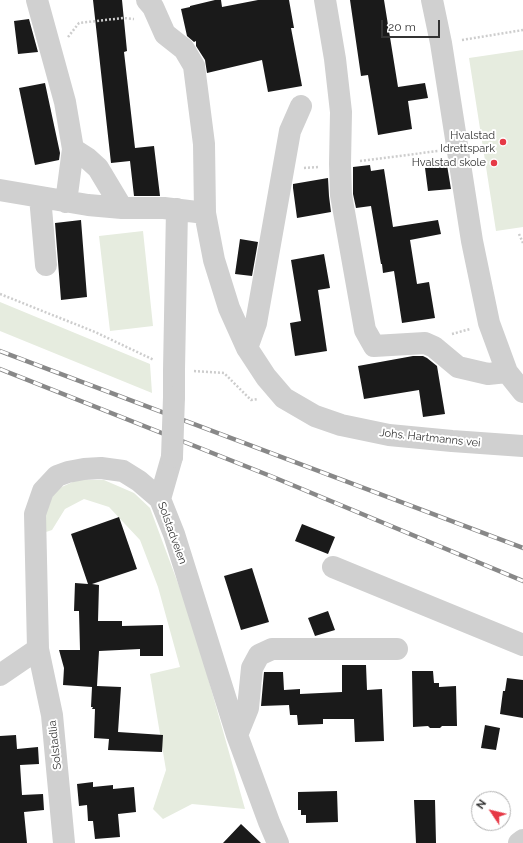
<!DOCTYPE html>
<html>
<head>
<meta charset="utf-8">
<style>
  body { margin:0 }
  #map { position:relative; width:523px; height:843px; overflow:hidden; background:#fff; font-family:Raleway,sans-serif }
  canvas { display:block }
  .north { position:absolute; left:471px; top:791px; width:40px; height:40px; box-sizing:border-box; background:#fff; border:1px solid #adadad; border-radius:50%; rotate:305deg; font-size:11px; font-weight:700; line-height:16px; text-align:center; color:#333 }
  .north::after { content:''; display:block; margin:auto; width:14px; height:18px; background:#e63946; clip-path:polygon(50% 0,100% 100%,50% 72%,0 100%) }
  .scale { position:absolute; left:381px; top:20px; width:59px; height:18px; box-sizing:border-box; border:2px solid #333; border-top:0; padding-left:5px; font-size:12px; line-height:14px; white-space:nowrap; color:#333; -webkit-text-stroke:3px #fff; paint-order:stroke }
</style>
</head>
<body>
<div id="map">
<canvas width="523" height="843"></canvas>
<div class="north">N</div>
<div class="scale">20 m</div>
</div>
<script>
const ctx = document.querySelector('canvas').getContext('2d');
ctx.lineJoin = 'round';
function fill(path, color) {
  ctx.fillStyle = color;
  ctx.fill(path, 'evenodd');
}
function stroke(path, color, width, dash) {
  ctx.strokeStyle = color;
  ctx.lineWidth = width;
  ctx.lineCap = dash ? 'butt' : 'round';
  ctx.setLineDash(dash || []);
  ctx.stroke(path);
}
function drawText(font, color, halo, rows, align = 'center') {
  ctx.font = font + ' Raleway,sans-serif';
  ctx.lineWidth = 4;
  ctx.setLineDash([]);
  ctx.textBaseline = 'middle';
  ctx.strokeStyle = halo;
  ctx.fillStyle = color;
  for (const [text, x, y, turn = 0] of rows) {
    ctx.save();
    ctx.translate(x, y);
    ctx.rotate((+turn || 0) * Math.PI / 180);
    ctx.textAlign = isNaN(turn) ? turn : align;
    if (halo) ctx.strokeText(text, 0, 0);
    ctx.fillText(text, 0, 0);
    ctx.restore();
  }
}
fill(new Path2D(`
  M523 50V227L496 231 469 58Z
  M143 231 153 326 110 331 99 236Z
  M0 302 150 364 152 393 0 331Z
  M77 480H104L134 493 150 508 192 621 245 809 192 804 163 819 153 809 166 770 150 674 180 667 158 587 140 540 109 507 84 499 65 509 52 530 40 534 53 491Z`), '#e6ecdf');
fill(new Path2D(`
  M93 0H122L127 51 124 52 135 148 154 146 160 196H134L130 161 111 163Z
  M215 0H221L222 7 258 0H289L294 28H291L302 86 268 92 262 60 207 73 205 60 196 46V41L194 42 187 36 181 9 190 7V6Z
  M350 0H384L398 87 425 83 428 98 408 101 412 129 378 135 368 75 361 76Z
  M29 19 38 52 18 54 14 21Z
  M45 83 60 153 59 160 35 165 19 88Z
  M370 165 371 171 384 169 393 227 438 220 441 234 410 240 417 284 429 282 435 318 402 323 394 271 383 273 382 264H381L371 206 356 208 353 194V167Z
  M447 165 451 189 428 191 425 168Z
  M328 178 329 196 331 212 297 218 293 188V184Z
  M81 220 87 297 61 300 55 223Z
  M240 239 258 242 252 276 235 274Z
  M324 254 330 288 318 290 327 351 295 356 290 323 301 321 291 260Z
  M413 356H423L427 358 437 366 445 414 423 417 419 390 364 399 358 366Z
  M119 517 137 569 92 584 99 585 98 621H122V626L163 625V656H140V649L99 651 97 686 121 687 118 732 163 735 162 752 108 750 109 739 94 738 95 709H92L93 707H91L92 687 63 685 64 668 59 650H80L79 611H74L75 583 88 584 71 534Z
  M302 524 335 537 328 554 295 541Z
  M252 568 269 622 241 630 224 576Z
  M328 611 335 630 315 636 308 618Z
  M342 665H366L367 690 382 689 384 741 355 742 354 719H323V724L298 725 297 715H290L289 705 261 706 264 672H283L284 690 300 689V694L342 692Z
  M412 671H433L434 683H439V687L456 686 457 726H442L440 728H430L428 726 413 727Z
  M507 678 523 680V718L500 714 503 691H505Z
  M485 725 500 728 496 750 481 748Z
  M16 735 17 749 38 747 39 764 20 765 22 795 43 794 44 810 24 812 27 843H0V736Z
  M93 782V787L113 785V789L134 787 136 812 118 814 120 837 95 839 93 821H88L87 805 79 806 77 784Z
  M337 791 338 822 306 823V815H301V810H298V792Z
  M414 800H435L436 843H416Z
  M241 824 261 843H223Z`), '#1a1a1a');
stroke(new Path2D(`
  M68 37 79 23 123 18 134 19
  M462 40 523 30
  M360 161 438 151
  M304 168 319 167
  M519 234 523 243
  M0 294 95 332 154 360
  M452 334 470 329
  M194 371 224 373 251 400 258 399`), '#cdcdcd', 2.5, [2, 2]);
stroke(new Path2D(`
  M37 0 65 102 73 149 66 202
  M147 0 153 7 165 34 184 49 194 66 204 144 205 213 214 260 229 308 247 348 266 377 284 398 315 416 341 425 389 435 452 441 523 446
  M325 0 335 59 341 112 340 164 341 195 365 330 374 346 425 343 434 347 458 367 488 374 507 372
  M432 0 441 43 472 241 489 323 507 372 523 392
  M73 149 87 158 98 168 122 208
  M0 190 88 205 122 208H164L205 213
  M40 197 46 265
  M247 348 256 323 290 131 301 106
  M174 397V370L177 209
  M160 499 172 457
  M333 567 523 645
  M38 649 52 715 64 843
  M0 675 38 649 35 514 43 491 57 476 68 472 84 469 101 468 123 471 139 481 160 499 174 534 237 735 269 822 278 843
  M237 735 248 708 252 668 259 655 272 649H397
  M519 843 523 840`), '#d0d0d0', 22);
const rail = new Path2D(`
  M0 351 523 548
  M0 369 273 477 523 581`);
stroke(rail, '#888', 4.5);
stroke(rail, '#fff', 3, [9]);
stroke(new Path2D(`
  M172 457 174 397`), '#d0d0d0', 22);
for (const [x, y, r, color] of [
  [503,142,4,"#e63946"],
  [494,163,4,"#e63946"]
]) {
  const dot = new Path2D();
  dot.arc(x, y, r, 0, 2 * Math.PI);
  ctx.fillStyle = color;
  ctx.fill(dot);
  stroke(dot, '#fff', 1.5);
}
drawText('11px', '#333', '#fff', [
  ["Hvalstad",495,136],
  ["Idrettspark",495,149],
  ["Hvalstad skole",486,163]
], 'right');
drawText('11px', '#333', '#fff', [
  ["Johs. Hartmanns vei",430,438,6],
  ["Solstadveien",172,533,70],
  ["Solstadlia",55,745,-96]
]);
</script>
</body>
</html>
